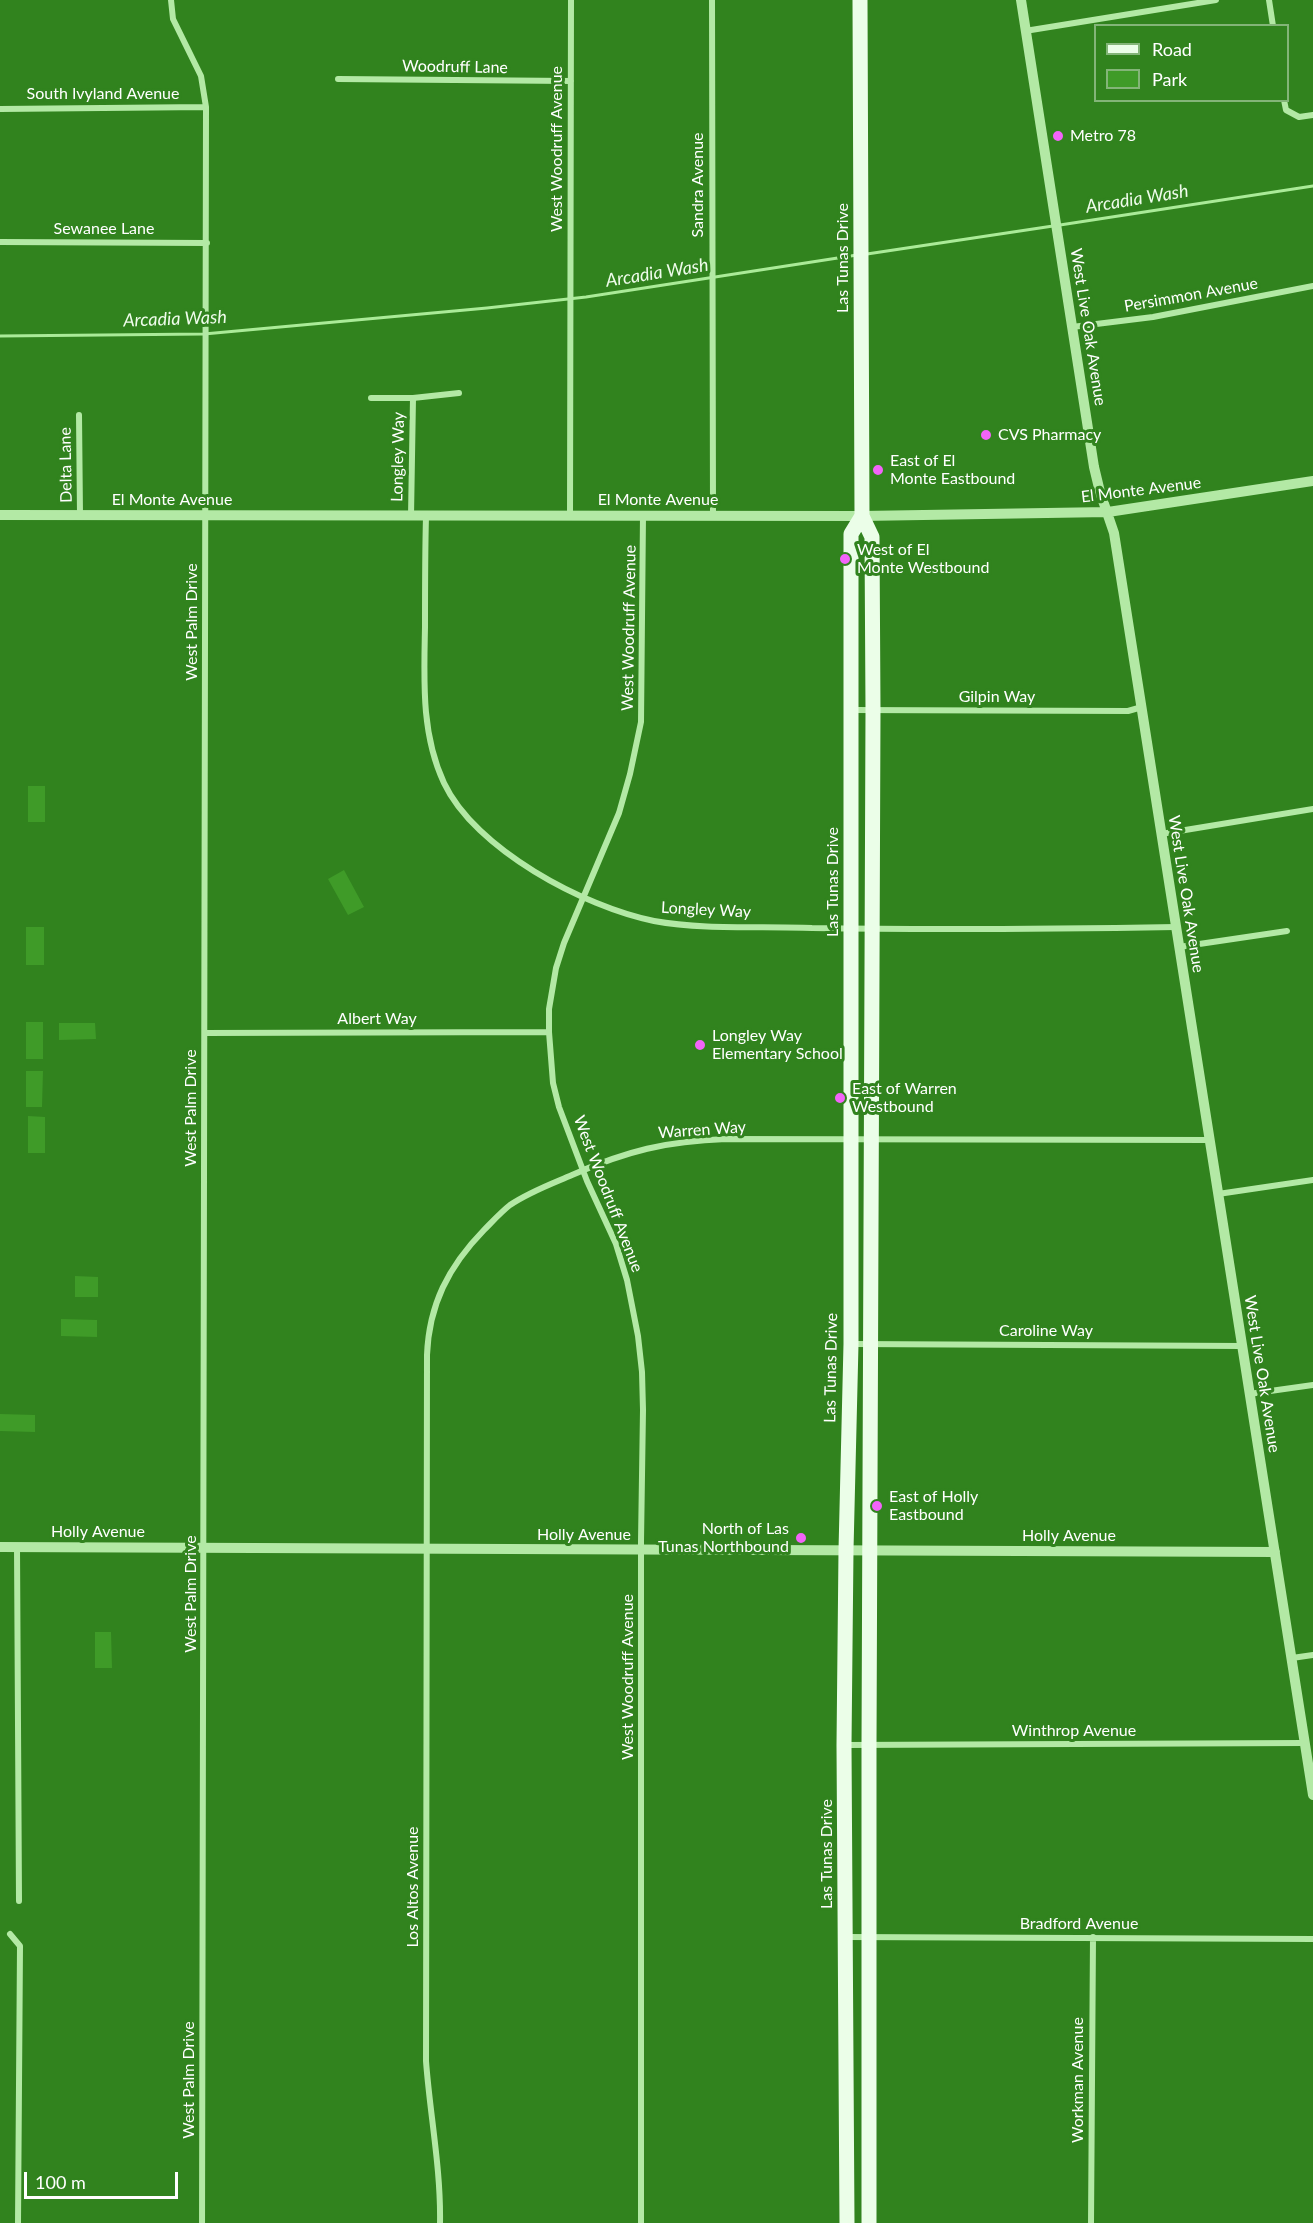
<!DOCTYPE html>
<html>
<head>
<meta charset="utf-8">
<style>
  body { margin:0 }
  #map { position:relative; width:1313px; height:2223px; overflow:hidden; background:#31831e; font-family:Lato,sans-serif }
  canvas { display:block }
  .legend { position:absolute; left:1094px; top:24px; width:195px; height:78px; box-sizing:border-box; background:#31831e; border:2px solid #83b578; margin:0; padding:8px 10px; list-style:none; font-size:18px; color:#fff }
  .legend li { display:flex; align-items:center; gap:12px; height:30px }
  .legend b { width:30px; border:2px solid #83b578 }
  .scale { position:absolute; left:24px; top:2172px; width:154px; height:27px; box-sizing:border-box; border:3px solid #fff; border-top:0; padding-left:8px; font-size:18px; line-height:21px; white-space:nowrap; color:#fff; -webkit-text-stroke:4px #31831e; paint-order:stroke }
</style>
</head>
<body>
<div id="map">
<canvas width="1313" height="2223"></canvas>
<ul class="legend">
<li><b style="height:8px;background:#ebfee8"></b>Road</li>
<li><b style="height:16px;background:#3f9b28"></b>Park</li>
</ul>
<div class="scale">100 m</div>
</div>
<script>
const ctx = document.querySelector('canvas').getContext('2d');
ctx.lineJoin = 'round';
function fill(path, color) {
  ctx.fillStyle = color;
  ctx.fill(path, 'evenodd');
}
function stroke(path, color, width, dash) {
  ctx.strokeStyle = color;
  ctx.lineWidth = width;
  ctx.lineCap = dash ? 'butt' : 'round';
  ctx.setLineDash(dash || []);
  ctx.stroke(path);
}
function drawText(font, color, halo, rows, align = 'center') {
  ctx.font = font + ' Lato,sans-serif';
  ctx.lineWidth = 6;
  ctx.setLineDash([]);
  ctx.textBaseline = 'middle';
  ctx.strokeStyle = halo;
  ctx.fillStyle = color;
  for (const [text, x, y, turn = 0] of rows) {
    ctx.save();
    ctx.translate(x, y);
    ctx.rotate((+turn || 0) * Math.PI / 180);
    ctx.textAlign = isNaN(turn) ? turn : align;
    if (halo) ctx.strokeText(text, 0, 0);
    ctx.fillText(text, 0, 0);
    ctx.restore();
  }
}
fill(new Path2D(`
  M28 786H45V822H28Z
  M344 870 364 907 348 915 328 879Z
  M26 927H44V965H26Z
  M26 1022H43V1059H26Z
  M59 1023H95L96 1039 59 1040Z
  M26 1071H43L42 1107H26Z
  M28 1116 45 1117V1153H28Z
  M75 1276 98 1277V1297H75Z
  M61 1319 97 1320V1337L61 1336Z
  M0 1414 35 1415V1432L0 1431Z
  M95 1632H111L112 1668H95Z`), '#3f9b28');
stroke(new Path2D(`
  M1060 225 1313 186
  M867 254 1053 226
  M0 336 204 334 487 308 586 297 857 255`), '#aaeb98', 3);
stroke(new Path2D(`
  M171 0 173 19 201 76 206 107 202 2223
  M712 0 713 515
  M1269 0 1273 26
  M1025 31 1216 0
  M338 79 571 81
  M1284 100 1286 110 1299 117 1313 115
  M0 109 206 107
  M0 242 207 243
  M1072 327 1153 317 1313 286
  M371 398H413L459 393
  M79 415 80 515
  M570 515 571 0
  M411 516 413 398
  M426 516C425 553 425 590 425 627 424 680 421 734 444 783 475 849 584 907 654 921 703 930 762 926 812 928 933 930 1055 929 1176 927
  M852 710 1128 711 1142 707
  M1161 834 1313 809
  M1179 947 1287 931
  M205 1033 549 1032
  M1218 1194 1313 1180
  M853 1344 1242 1346
  M1249 1394 1313 1385
  M17 1547 19 1901
  M1292 1658 1313 1655
  M846 1745 1304 1743
  M10 1934 20 1946 18 2223
  M846 1937 1313 1939
  M440 2223C441 2169 430 2115 426 2061L427 1355C429 1305 448 1267 484 1230 492 1222 501 1212 510 1205 529 1192 551 1184 572 1175 626 1151 667 1141 726 1139L1209 1140
  M641 2223V1541L643 1410 642 1372 638 1336 627 1280 616 1244 587 1181 559 1107 553 1083 549 1032V1009L556 968 564 943 619 813 630 774 641 722 643 515
  M1091 2223 1093 1937`), '#b3e9a5', 6);
stroke(new Path2D(`
  M1021 0 1094 467 1100 492 1114 533 1313 1795
  M0 515 862 516 1108 512 1313 481
  M0 1547 1275 1552`), '#b3e9a5', 10);
stroke(new Path2D(`
  M860 0 862 516 872 537 873 710 869 1745V2223
  M847 2223 844 1745 846 1550 851 1344V534L862 516`), '#ebfee8', 15);
for (const [x, y, r, color] of [
  [1058,136,6,"#f264f8"],
  [986,435,6,"#f264f8"],
  [878,470,6,"#f264f8"],
  [845,559,6,"#f264f8"],
  [700,1045,6,"#f264f8"],
  [840,1098,6,"#f264f8"],
  [877,1506,6,"#f264f8"],
  [801,1538,6,"#f264f8"]
]) {
  const dot = new Path2D();
  dot.arc(x, y, r, 0, 2 * Math.PI);
  ctx.fillStyle = color;
  ctx.fill(dot);
  stroke(dot, '#31831e', 2);
}
drawText('16px', '#fff', '#31831e', [
  ["Woodruff Lane",455,67,1],
  ["South Ivyland Avenue",103,94],
  ["West Woodruff Avenue",557,149,-90],
  ["Sandra Avenue",698,185,-90],
  ["Sewanee Lane",104,229],
  ["Las Tunas Drive",843,258,-90],
  ["Persimmon Avenue",1191,295,-10],
  ["West Live Oak Avenue",1088,327,81],
  ["Longley Way",398,457,-89],
  ["Delta Lane",66,465,-91],
  ["El Monte Avenue",1141,490,-7],
  ["El Monte Avenue",172,500],
  ["El Monte Avenue",658,500],
  ["West Palm Drive",192,622,-90],
  ["West Woodruff Avenue",629,628,-89],
  ["Gilpin Way",997,697],
  ["Las Tunas Drive",833,882,-90],
  ["West Live Oak Avenue",1186,894,81],
  ["Longley Way",706,910,3],
  ["Albert Way",377,1019],
  ["West Palm Drive",191,1108,-90],
  ["Warren Way",702,1130,-4],
  ["West Woodruff Avenue",608,1194,69],
  ["Caroline Way",1046,1331],
  ["Las Tunas Drive",831,1368,-89],
  ["West Live Oak Avenue",1262,1374,81],
  ["Holly Avenue",98,1532],
  ["Holly Avenue",584,1535],
  ["Holly Avenue",1069,1536],
  ["West Palm Drive",191,1594,-90],
  ["West Woodruff Avenue",628,1677,-90],
  ["Winthrop Avenue",1074,1731],
  ["Las Tunas Drive",827,1854,-90],
  ["Los Altos Avenue",413,1887,-90],
  ["Bradford Avenue",1079,1924],
  ["West Palm Drive",189,2080,-90],
  ["Workman Avenue",1078,2080,-90]
]);
drawText('16px', '#fff', '#31831e', [
  ["Metro 78",1070,136],
  ["CVS Pharmacy",998,435],
  ["East of El",890,461],
  ["Monte Eastbound",890,479],
  ["West of El",857,550],
  ["Monte Westbound",857,568],
  ["Longley Way",712,1036],
  ["Elementary School",712,1054],
  ["East of Warren",852,1089],
  ["Westbound",852,1107],
  ["East of Holly",889,1497],
  ["Eastbound",889,1515],
  ["North of Las",789,1529,"right"],
  ["Tunas Northbound",789,1547,"right"]
], 'left');
drawText('italic 18px', '#effceb', '#31831e', [
  ["Arcadia Wash",1137,199,-9],
  ["Arcadia Wash",657,273,-9],
  ["Arcadia Wash",175,319,-2]
]);
</script>
</body>
</html>
